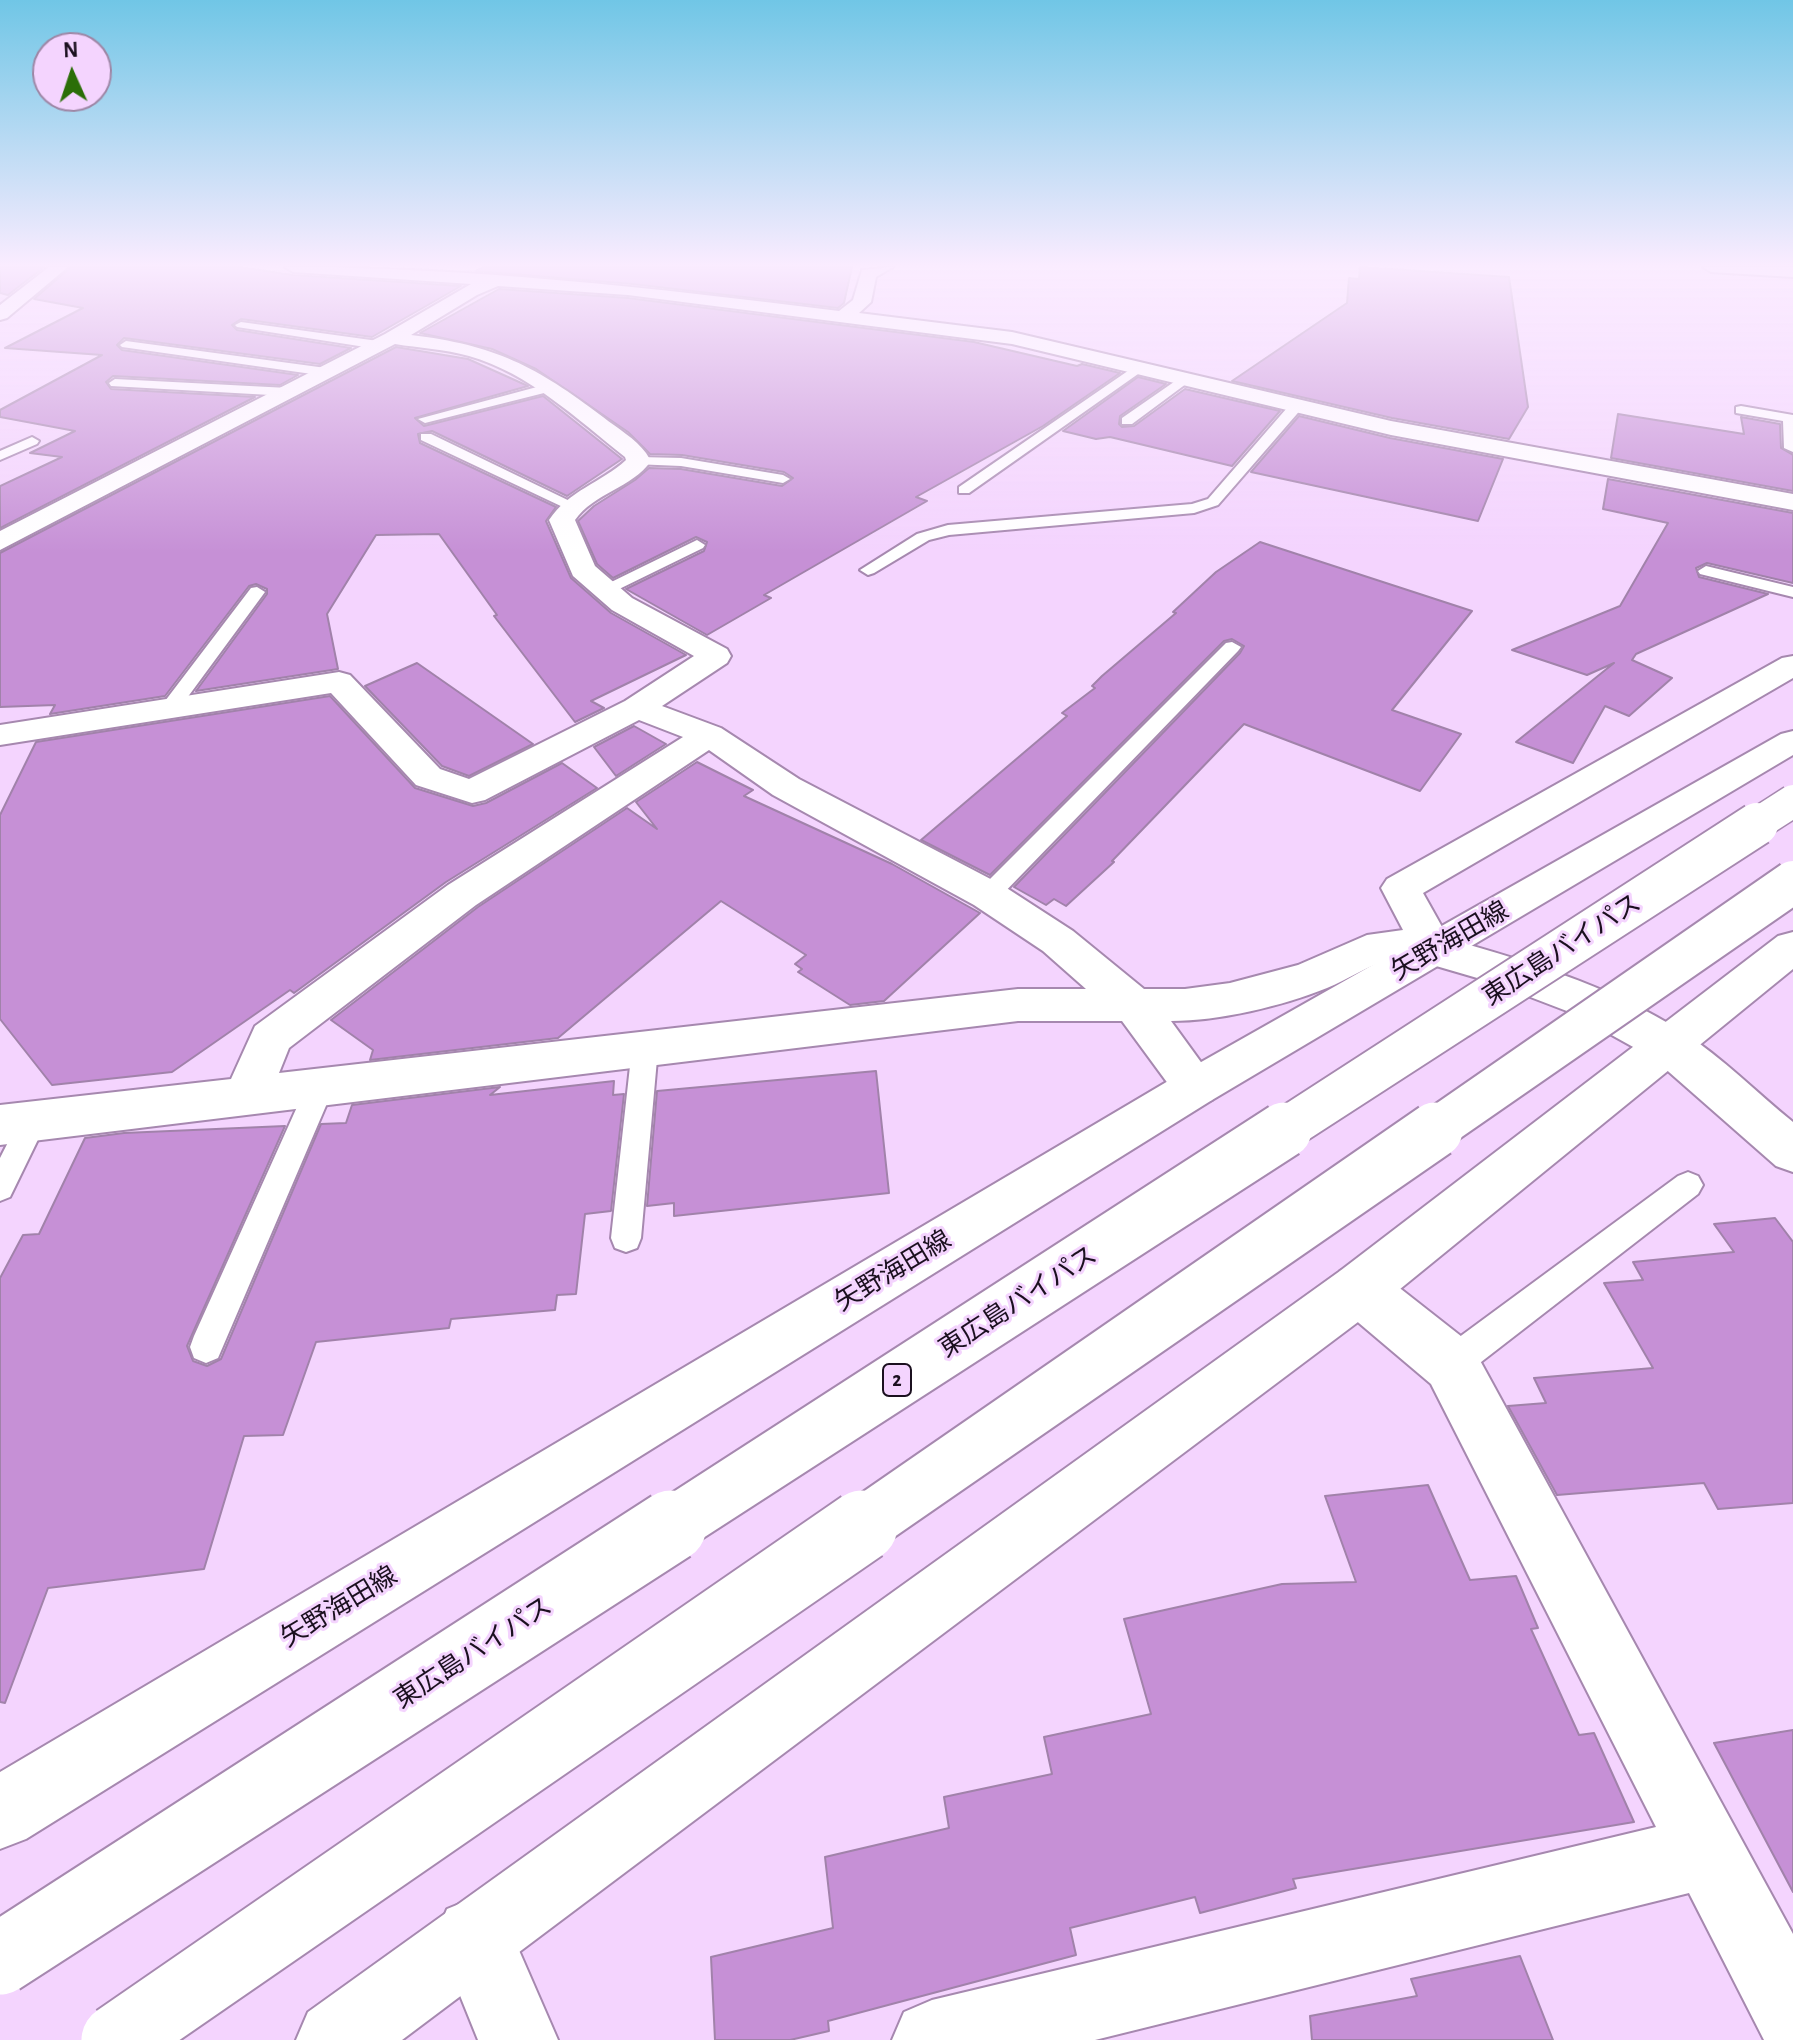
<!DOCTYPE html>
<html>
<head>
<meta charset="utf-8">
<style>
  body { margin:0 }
  #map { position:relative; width:1793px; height:2040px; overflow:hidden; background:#f4d4fe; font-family:"Alegreya Sans",sans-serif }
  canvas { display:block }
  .north { position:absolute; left:32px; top:32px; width:80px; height:80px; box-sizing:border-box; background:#f4d4fe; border:2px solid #9d86a5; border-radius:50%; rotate:357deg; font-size:22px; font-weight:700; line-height:32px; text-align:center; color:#1b101f }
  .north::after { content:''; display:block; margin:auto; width:28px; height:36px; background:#2b6e08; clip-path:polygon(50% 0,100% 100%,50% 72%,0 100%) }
</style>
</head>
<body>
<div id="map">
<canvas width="1793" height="2040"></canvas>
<div class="north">N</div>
</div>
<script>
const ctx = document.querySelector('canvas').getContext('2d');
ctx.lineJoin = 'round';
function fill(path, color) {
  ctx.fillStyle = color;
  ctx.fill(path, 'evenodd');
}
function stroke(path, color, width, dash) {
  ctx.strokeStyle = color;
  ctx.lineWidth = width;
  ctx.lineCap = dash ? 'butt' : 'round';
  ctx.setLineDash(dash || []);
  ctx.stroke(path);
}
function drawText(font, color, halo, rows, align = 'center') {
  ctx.font = font + ' "Alegreya Sans","Noto Sans JP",sans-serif';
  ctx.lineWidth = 6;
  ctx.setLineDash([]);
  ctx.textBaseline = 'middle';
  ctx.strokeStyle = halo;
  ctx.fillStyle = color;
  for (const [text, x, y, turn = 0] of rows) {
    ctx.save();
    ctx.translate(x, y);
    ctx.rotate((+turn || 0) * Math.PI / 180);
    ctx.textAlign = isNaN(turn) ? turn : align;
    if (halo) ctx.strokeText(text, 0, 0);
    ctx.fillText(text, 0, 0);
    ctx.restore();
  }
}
const building = new Path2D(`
  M0 267H44L8 295 0 293Z
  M71 267H239L293 275 461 286 372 337 241 319 232 325 237 330 351 348 320 364 124 338 117 345 122 350 298 375 280 385 113 376 106 382 111 389 255 397 0 528V486L62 457 30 453 75 431 0 417V410L102 355 5 348 83 308 34 299Z
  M483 267H852L844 303 838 308 632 284 476 271Z
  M1360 267 1509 277 1528 407 1509 439 1392 418 1232 381 1347 303 1349 278 1359 279Z
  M499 289 628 298 974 342 1077 366 1082 364 1120 373 1043 426 916 497 927 501 764 595 771 598 707 635 626 589 704 551 707 542 696 537 613 578 597 564 578 521 594 506 635 480 649 468 681 469 782 486 793 478 784 472 682 455 650 454 628 432 536 369 492 349 420 333Z
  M396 347 468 359 528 386 415 418 424 426 543 396 622 459 567 496 432 431 418 434 420 443 556 507 546 521 571 578 611 613 686 655 591 701 604 708 575 722 494 616 497 615 439 534 376 535 327 614 338 669 196 691 267 594V589L256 584 249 586 165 696 50 714 55 705 0 707V553Z
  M1138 377 1166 384 1120 416 1119 424 1122 427 1134 426 1185 389 1280 411 1232 466 1110 437 1096 439 1063 431Z
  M1618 414 1744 434 1741 417 1780 424 1781 448 1793 455V491L1611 458Z
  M1299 416 1390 438 1503 459 1478 521 1251 472Z
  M1608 479 1793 513V583L1707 563 1696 568 1699 577 1768 594 1636 654 1632 660 1672 678 1629 716 1605 706 1573 763 1516 742 1614 663 1587 675 1512 650 1620 606 1668 523 1603 509Z
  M1260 542 1472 611 1392 710 1461 734 1420 791 1244 724 1112 861 1114 862 1066 906 1054 899 1046 905 1014 887 1240 653 1244 646 1232 639 1224 641 990 875 921 840 1067 716 1062 713 1095 688 1092 686 1102 676 1176 613 1173 612 1216 572Z
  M417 663 533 744 469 776 442 766 365 686Z
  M330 696 415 788 473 806 486 803 562 763 597 788 446 882 294 993 290 990 172 1072 52 1085 0 1019V815L36 742Z
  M634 726 666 744 616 776 594 747Z
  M697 762 753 790 744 796 892 864 980 913 884 1001 850 1005 798 972 802 969 795 964 806 955 721 901 558 1038 370 1060 373 1050 331 1020 478 907 627 808 657 829 636 802Z
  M876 1071 889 1193 674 1216V1203L647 1206 657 1091Z
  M614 1081 613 1095 624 1094 611 1211 585 1214 576 1294 557 1295 555 1310 451 1319 449 1328 316 1342 283 1435 244 1436 204 1569 48 1588 5 1703 0 1702V1278L23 1235 39 1234 85 1138 124 1133 285 1126 187 1346 193 1361 207 1366 221 1359 321 1124 346 1123 352 1105 500 1087 490 1095Z
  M1775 1218 1793 1242V1503L1718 1509 1704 1483 1557 1495 1508 1406 1546 1403 1534 1378 1653 1368 1604 1283 1643 1280 1633 1262 1734 1252 1714 1224Z
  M1428 1485 1470 1580 1516 1576 1538 1628 1531 1629 1579 1735 1594 1733 1634 1822 1293 1879 1296 1888 1200 1913 1195 1897 1070 1928 1076 1955 828 2021 829 2031 790 2040H715L711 1957 833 1928 825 1857 949 1828 944 1797 1052 1774 1044 1737 1151 1714 1124 1619 1282 1584 1356 1582 1325 1496Z
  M1793 1730V1892L1714 1743Z
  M1520 1956 1553 2040H1312L1310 2016 1417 1996 1411 1979Z`);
fill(building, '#c690d6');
stroke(building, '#a182aa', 2);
const service = new Path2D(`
  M241 322 378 341 384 345 378 349 237 327 235 325Z
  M126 341 326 368 332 372 326 376 122 347 120 345Z
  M1138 364 1148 367 969 493H959V487Z
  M1184 375 1194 378 1132 424H1122V418Z
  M115 379 288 388 294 392 288 396 111 386 109 383Z
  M548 384 554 388 552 391 425 423 418 419Z
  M1298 400 1303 401V407L1218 505 1194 513 949 535 929 540 874 573 868 575 860 570 917 534 948 525 1192 504 1208 499 1293 401Z
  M1741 406 1793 415V452L1784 448 1783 421 1736 413V407Z
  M421 434H431L578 505 570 510 565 508 421 440Z
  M32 437 39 441 37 444 0 460V451Z
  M639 457 681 458 783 475 790 479 783 483 681 466 634 464V458Z
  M697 540 705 545 703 548 611 593 605 594 597 589Z
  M1706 566 1793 587V597L1700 574 1698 571Z
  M257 587 265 592 176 713H162L159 709 162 705 251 588Z
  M1232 642 1241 647 1238 651 996 901H980L976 895 980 889 1226 643Z
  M645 1038 654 1041 658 1048 641 1238 637 1248 626 1252 615 1248 611 1238 632 1048 636 1041Z
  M320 1076 330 1079 334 1087 218 1358 206 1363 194 1358 190 1347 194 1336 306 1087 310 1079Z
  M33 1109 43 1113 47 1121 10 1197 0 1201V1158L23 1113Z
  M1688 1172 1698 1176 1703 1185 1698 1194 1463 1376 1451 1380 1439 1376 1434 1364 1439 1352 1678 1176Z`);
const minor = new Path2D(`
  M49 267H68L7 318 0 320V305Z
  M285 267C470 267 655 288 839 311L853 300 862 270 893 267 876 277 871 302 859 313 1012 332 1391 421 1793 494V510L1391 435 1012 344 628 295 498 286 477 295 411 335C495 345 536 366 603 417 617 428 636 439 646 453L651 461C632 488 594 493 575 520L595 566 632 598 727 649 731 656 727 663 662 706 721 728 799 779 1002 885 1073 931 1144 989H1185L1230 983 1298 965 1367 935 1403 930 1381 888 1387 879 1782 658 1793 656V678L1423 893 1455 950 1449 961C1428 967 1410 955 1389 960 1368 965 1347 980 1327 988 1283 1006 1219 1021 1171 1021L1219 1087 1212 1100 1196 1106 1180 1100 1122 1021H1018L0 1145V1105L231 1079 255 1026 448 885 683 737 639 720 485 800 472 803 416 785 331 693 0 745V725L339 672 350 675 440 769 469 779 625 701 694 656 612 610 573 576 549 520C569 490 601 483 626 460L625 457C577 419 529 373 469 356 445 349 419 348 395 344L0 550V531L385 334 471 284 293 272ZM709 750 773 795 974 905 1043 951 1086 989H1018L279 1073 289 1048 476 905Z
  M1703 267H1793V277L1711 272Z
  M1359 1264 1378 1271 1471 1344 1793 1934V2040H1764L1689 1893 1095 2040H892L904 2012 932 2000 1656 1827 1431 1384 1340 1307 1332 1289 1340 1271Z
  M474 1898 501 1909 558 2040H478L436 1936 447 1909Z`);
const tertiary = new Path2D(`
  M1434 935C1520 959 1608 984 1684 1033 1723 1058 1757 1093 1793 1122V1172L1776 1166 1653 1058 1572 1013 1491 982 1419 961 1413 950 1419 939Z`);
const secondary = new Path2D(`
  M1793 731V755L1212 1100 26 1839 0 1849V1772L1180 1074 1781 734Z
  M1793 932V969L1378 1307 402 2040H296L308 2012 1340 1271 1778 936Z`);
stroke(service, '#a688af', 4);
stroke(minor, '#a688af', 4);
stroke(tertiary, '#a688af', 4);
stroke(secondary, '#a688af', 4);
fill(service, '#fff');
fill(minor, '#fff');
fill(tertiary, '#fff');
fill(secondary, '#fff');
const motorwayBridgeFar3 = new Path2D(`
  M1754 826 1793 801`);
const motorwayBridgeFar2 = new Path2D(`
  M1281 1132 1757 824
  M1432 1132 1793 882`);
const motorwayBridgeFar1 = new Path2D(`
  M668 1528 1284 1130
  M859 1528 1435 1130`);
const motorwayBridge = new Path2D(`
  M0 1959 671 1526
  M117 2040 862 1526`);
stroke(motorwayBridgeFar3, '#a688af', 35, []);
stroke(motorwayBridgeFar2, '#a688af', 46, []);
stroke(motorwayBridgeFar1, '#a688af', 59, []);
stroke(motorwayBridge, '#a688af', 75, []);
stroke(motorwayBridgeFar3, '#fff', 32);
stroke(motorwayBridgeFar2, '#fff', 42);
stroke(motorwayBridgeFar1, '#fff', 55);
stroke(motorwayBridge, '#fff', 71);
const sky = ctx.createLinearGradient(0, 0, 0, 553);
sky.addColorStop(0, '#70c6e6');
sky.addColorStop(0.48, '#faecff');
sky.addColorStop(1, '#faecff00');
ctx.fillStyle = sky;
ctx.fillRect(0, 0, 1793, 553);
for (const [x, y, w] of [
  [897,1380,28]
]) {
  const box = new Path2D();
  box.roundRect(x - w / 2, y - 16, w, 32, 6);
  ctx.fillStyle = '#f4d4fe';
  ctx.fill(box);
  stroke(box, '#1b101f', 2);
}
drawText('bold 20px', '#1b101f', null, [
  ["2",897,1380]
]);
drawText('26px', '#1b101f', '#f4d4fe', [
  ["矢野海田線",1450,941,-30],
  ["東広島バイパス",1562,950,-33],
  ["矢野海田線",893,1271,-31],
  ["東広島バイパス",1018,1302,-33],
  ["矢野海田線",339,1607,-31],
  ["東広島バイパス",473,1653,-33]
]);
</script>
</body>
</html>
